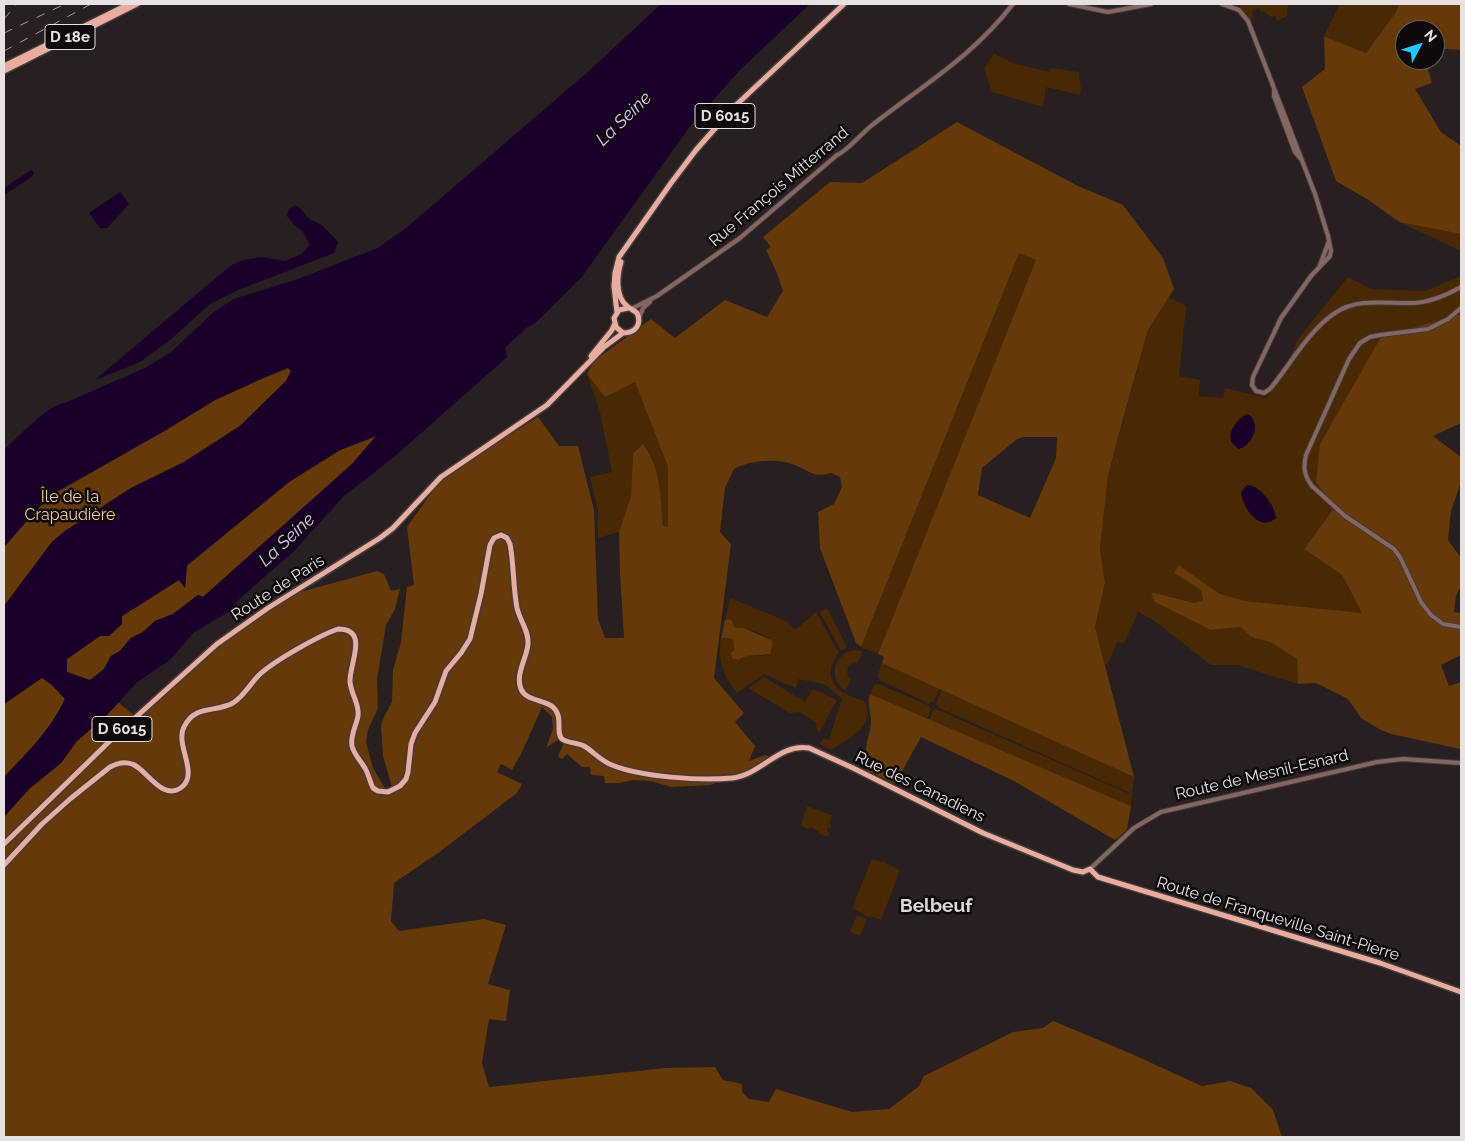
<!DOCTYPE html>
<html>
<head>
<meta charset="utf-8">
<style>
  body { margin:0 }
  #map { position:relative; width:1465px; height:1141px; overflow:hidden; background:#281f21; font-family:Raleway,sans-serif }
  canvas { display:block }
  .frame { position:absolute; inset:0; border:5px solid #e7e1e2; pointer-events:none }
  .north { position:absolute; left:1395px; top:20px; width:50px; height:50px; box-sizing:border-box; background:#0e0a0b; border:1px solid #656061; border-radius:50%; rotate:50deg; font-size:14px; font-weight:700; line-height:20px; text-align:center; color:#e7e1e2 }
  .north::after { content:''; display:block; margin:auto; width:18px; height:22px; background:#22c9fe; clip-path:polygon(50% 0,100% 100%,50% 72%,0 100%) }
</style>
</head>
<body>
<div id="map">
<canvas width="1465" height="1141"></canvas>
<div class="frame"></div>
<div class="north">N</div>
</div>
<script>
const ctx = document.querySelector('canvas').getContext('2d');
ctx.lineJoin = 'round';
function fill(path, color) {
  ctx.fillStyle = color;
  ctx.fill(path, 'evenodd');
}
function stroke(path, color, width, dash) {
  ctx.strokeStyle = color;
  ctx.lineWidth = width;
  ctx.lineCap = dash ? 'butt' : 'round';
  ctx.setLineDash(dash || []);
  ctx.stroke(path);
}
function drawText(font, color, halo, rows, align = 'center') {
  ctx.font = font + ' Raleway,sans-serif';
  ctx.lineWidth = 5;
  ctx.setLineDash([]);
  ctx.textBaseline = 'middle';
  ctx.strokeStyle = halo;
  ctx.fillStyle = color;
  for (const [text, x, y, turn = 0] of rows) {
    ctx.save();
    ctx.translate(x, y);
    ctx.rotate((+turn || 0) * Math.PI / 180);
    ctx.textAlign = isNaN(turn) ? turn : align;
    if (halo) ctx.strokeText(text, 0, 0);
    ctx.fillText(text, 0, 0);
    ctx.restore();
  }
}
fill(new Path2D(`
  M1239 4H1288L1287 16 1277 21 1275 16 1271 17 1263 11 1261 12 1258 8 1252 11 1254 18 1251 19 1241 9Z
  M1340 4H1399L1396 12 1366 53 1324 36Z
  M994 54 1013 63 1049 72 1052 68 1079 72 1081 90 1079 95 1046 87 1043 107 992 92 984 68Z
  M1399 222 1461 234V251Z
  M1019 252 1037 260 878 654 861 647Z
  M1461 276V314L1381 337 1316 482 1334 508 1304 549 1342 575 1363 614 1245 601 1218 593 1179 565 1175 573 1201 590 1203 600 1194 603 1151 592 1211 630 1241 627 1251 637 1270 642 1297 659 1298 684 1237 665H1211L1153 620 1138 612 1124 644 1117 642 1108 664 1105 665 1095 627 1105 583 1100 548 1108 476 1148 330 1169 297 1186 306 1179 376 1200 380 1199 396 1223 398 1225 388 1266 398 1279 381 1298 339 1348 277 1371 289 1425 291Z
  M587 374 605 396 635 382 668 467V527H663L658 475 633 454 631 496 619 532 598 538V510L590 477 612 472 600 412Z
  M730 598 786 621 795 630 816 612 839 653C828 664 827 683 842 692 849 696 857 698 864 701 878 725 847 740 831 750L820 744 823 738 829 740 842 698 824 684 798 679 796 688 764 674 737 693C723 675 717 660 721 638L733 639 734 650 741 660 747 656 768 655 773 642C766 634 746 627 735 628L732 621 730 619 725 620Z
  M827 608 847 647 841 651 820 612Z
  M855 650 862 651 858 663 851 664C846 669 846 675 851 679L846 691C827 679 833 653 855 650Z
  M882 663 940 688 934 701 929 704 880 680 877 676Z
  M764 677 805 702 813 689 837 700 820 732 817 731 816 723 800 712 790 713 748 688Z
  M878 684 928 705 931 709 927 719 870 694 874 685Z
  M942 689 1134 777 1132 794 939 708 936 704Z
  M936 709 1132 795 1131 806 929 720 933 710Z
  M807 806 834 816 831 817 829 824 832 825 831 828 828 827 827 831 830 833 828 837 819 834V832L810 827 809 829 801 826Z
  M872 859 881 862 882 861 900 870 881 920 871 916 870 918 852 908Z
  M857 915 867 919 860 936 850 932Z`), '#492804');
fill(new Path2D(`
  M1399 4H1461V50L1435 48V30H1405V60H1425L1432 83 1415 89 1441 132 1461 146V234L1399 222 1370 201 1336 181 1302 87 1325 69 1324 36 1366 53 1396 12Z
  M957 122 1078 186 1123 205 1163 258 1174 289 1148 330 1123 419 1108 476 1100 548 1105 583 1095 627 1134 777 882 663 884 657 878 654 1036 260 1019 253 861 647 856 643 820 548 818 512 834 504 842 487 840 477 831 473C812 478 812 472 795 465 776 458 751 460 734 469L725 488 720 532 731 544 714 678 744 713 735 722 755 746 749 761 765 755 770 757 740 774 717 776 716 783 710 785 671 787 651 781 633 780 620 783H605L604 776 591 775 590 767H582L567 754 562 759 558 757 564 742 559 739 546 748 553 729 552 717 542 707 522 752 512 770 501 764 497 772 522 784 517 793 438 853 394 883 391 921 399 931 484 919 506 925 488 984 510 990 506 1021 489 1019 482 1063 489 1087 665 1068 715 1067 723 1080 742 1084V1092L749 1099 769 1102 776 1089 852 1112 889 1109 919 1086 924 1076 1013 1032 1043 1028 1053 1021 1125 1051 1202 1086 1230 1081 1251 1088 1273 1110 1282 1137H4V817L29 789 61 763 76 742 118 702 138 719 244 625 293 594 377 571 384 574 391 591 400 589 395 609 386 625 377 679 378 708 368 730 366 742 373 768 386 790 392 787 383 756 381 726 384 717 392 702 393 670 401 642 407 587 414 585 407 527 442 478 538 417 559 446H578L594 510 598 619 605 638H624L620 573 619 532 631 496 633 454 643 444C662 471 660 495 663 526L668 527V467L635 382 605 397 587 374 594 361 651 319 675 338 725 300 767 317 783 291 777 273 766 250 771 247 763 237 830 182 862 183ZM1023 437H1057L1056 458 1030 518 978 495 982 468 1017 439Z
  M1461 314V423L1433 436 1461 457V482L1451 511 1448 540 1461 558V585L1456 596 1454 612 1461 613V655L1441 665 1449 686 1461 682V749L1391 734 1379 729 1361 718 1348 699 1316 683 1298 684 1297 659 1270 642 1251 637 1241 627 1211 630 1155 602 1151 592 1194 603 1203 600 1201 590 1174 573 1179 565 1218 593 1245 601 1362 613 1342 575 1304 549 1334 508 1316 482 1320 444 1381 337Z
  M288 368 291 371 286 381 240 426 184 462 131 488 65 531 52 542 4 606V547L39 507 55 493 166 430 215 400 261 379Z
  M377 436 352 464 203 597 198 595 173 614 155 621 143 632 131 638 120 651 111 656 104 669 90 681 67 672V659L100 636 122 616 179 580 185 587 187 566 289 482 340 450Z
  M730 619 732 621 735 628H744L771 640 773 642 770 654 747 656 738 660 732 658 731 653 734 650 733 639 721 638 725 620Z
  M42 677 52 685 65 699C51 730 26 753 4 777V704Z
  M870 694 1131 806 1127 830 1115 840 1014 781 921 737 895 784 866 770C869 760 865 760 866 751 866 742 870 733 871 724 872 714 866 704 870 694Z`), '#663908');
fill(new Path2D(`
  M661 4H810L739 71 691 125 581 278 533 325 527 327 505 348 507 357 394 457 344 496 294 551 237 601 232 610 194 632 170 660 137 682 109 713 76 742 61 763 29 789 4 817V777C27 754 51 729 65 699L52 685 42 678 4 704V606L52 542 65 531 131 488 184 462 240 426 286 381 291 371 288 368 261 379 215 400 166 430 55 493 39 507 4 547V450C16 439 50 403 65 403L145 368 170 353 215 311 234 299 298 279 378 248 405 229 589 71ZM376 436 352 464 203 597 198 595 173 614 155 621 143 632 131 638 120 651 111 656 104 669 90 680 67 672V659L100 636H109L122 624V616L179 580 185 588 187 565 289 482 340 450Z
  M31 170 34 172 33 176 4 195V188Z
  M120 192 129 204 107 228H100L89 213Z
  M295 205 300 208 310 220C321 221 330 234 338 242L334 253 238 290 210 304 170 340 140 362 95 380 230 266 243 260 262 257 285 261 301 254 310 245 303 232 294 225 287 216 289 209Z
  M1248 414C1262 423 1253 445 1239 449 1239 449 1233 444 1233 444 1225 434 1238 417 1248 414Z
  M1248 485C1261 486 1275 506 1276 518 1260 533 1243 508 1241 493L1243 489Z`), '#1b002b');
const minor = new Path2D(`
  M1069 4 1108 12 1151 4
  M1222 4 1239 10 1248 21 1315 194 1328 236 1331 251 1330 256 1311 276 1281 318 1253 377 1252 385 1256 391 1264 393 1270 389C1290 365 1309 330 1335 313 1359 297 1387 304 1414 303 1431 302 1447 295 1461 287
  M1274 91V96L1295 152 1301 159
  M1320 265 1329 241
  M1461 308 1448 319 1428 329 1380 335 1370 337 1360 343 1349 359 1306 455C1303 468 1304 475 1312 486L1345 516 1394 549 1400 557 1421 602 1431 615 1443 624 1461 627
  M631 309 657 296 740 238 837 155C847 151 861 134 871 126 922 86 973 56 1013 4
  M639 318 643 308 650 302
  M1090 869 1134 828 1161 812 1377 762 1403 759 1461 763`);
const major = new Path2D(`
  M4 66 129 4
  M4 71 137 4
  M621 262C617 275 615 297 627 306 630 309 634 310 637 313 642 324 636 333 623 333L616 327 614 318 619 310 628 308
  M617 313 614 286 615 273 619 257 671 183 696 150 734 107 844 4
  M591 356 612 330 615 323
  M4 844 115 736 217 644 268 608 380 538 393 528 441 477 547 405 604 347 623 333
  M4 865 42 824 70 799 110 767C117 763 124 761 132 764 146 768 163 804 183 786 198 772 175 744 184 727 195 704 215 713 233 703 244 696 250 684 259 675 274 661 318 636 338 629 370 629 349 664 350 682 351 694 360 705 358 716 356 727 350 735 352 746 354 755 362 762 366 770 369 776 370 782 373 788L378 791 388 792 400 786 406 779 408 772 411 744 415 733 435 702 446 671 461 653 470 639 481 594 490 545 494 538 501 535 507 538 510 544C514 565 513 587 517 608 520 621 529 631 528 644 527 658 515 674 521 689 526 701 543 699 553 707 564 717 555 732 562 739 568 743 578 743 584 746 594 752 601 761 612 765 640 777 702 781 732 778 761 775 779 743 809 748L853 768 983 833 1073 870 1083 872 1090 869 1098 877 1380 963 1461 992`);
stroke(minor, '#433a3c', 6);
stroke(major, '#433a3c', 8);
stroke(minor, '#846760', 4);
stroke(major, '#e8ad9f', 5);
stroke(new Path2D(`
  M4 19 17 4
  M4 33 65 4
  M4 51 91 4`), '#a0999a', 1, [9, 9]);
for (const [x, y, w] of [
  [70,37,50],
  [725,116,60],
  [122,729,60]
]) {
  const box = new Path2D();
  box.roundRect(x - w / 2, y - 12.5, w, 25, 4);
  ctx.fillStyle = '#0e0a0b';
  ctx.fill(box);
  stroke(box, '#e7e1e2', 1);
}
drawText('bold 15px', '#e7e1e2', null, [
  ["D 18e",70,37],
  ["D 6015",725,116],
  ["D 6015",122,729]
]);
drawText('16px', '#e7e1e2', '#0e0a0b', [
  ["Rue François Mitterrand",779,187,-40],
  ["Route de Paris",278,588,-33],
  ["Route de Mesnil-Esnard",1262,775,-13],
  ["Rue des Canadiens",920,787,26],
  ["Route de Franqueville Saint-Pierre",1278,919,17]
]);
drawText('16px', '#f7cba7', '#0e0a0b', [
  ["Île de la",70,497],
  ["Crapaudière",70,515]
]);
drawText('italic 18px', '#e3c0fe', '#0e0a0b', [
  ["La Seine",624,119,-44],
  ["La Seine",287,540,-43]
]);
drawText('bold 19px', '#e0d4d6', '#0e0a0b', [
  ["Belbeuf",936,906]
]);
</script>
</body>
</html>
